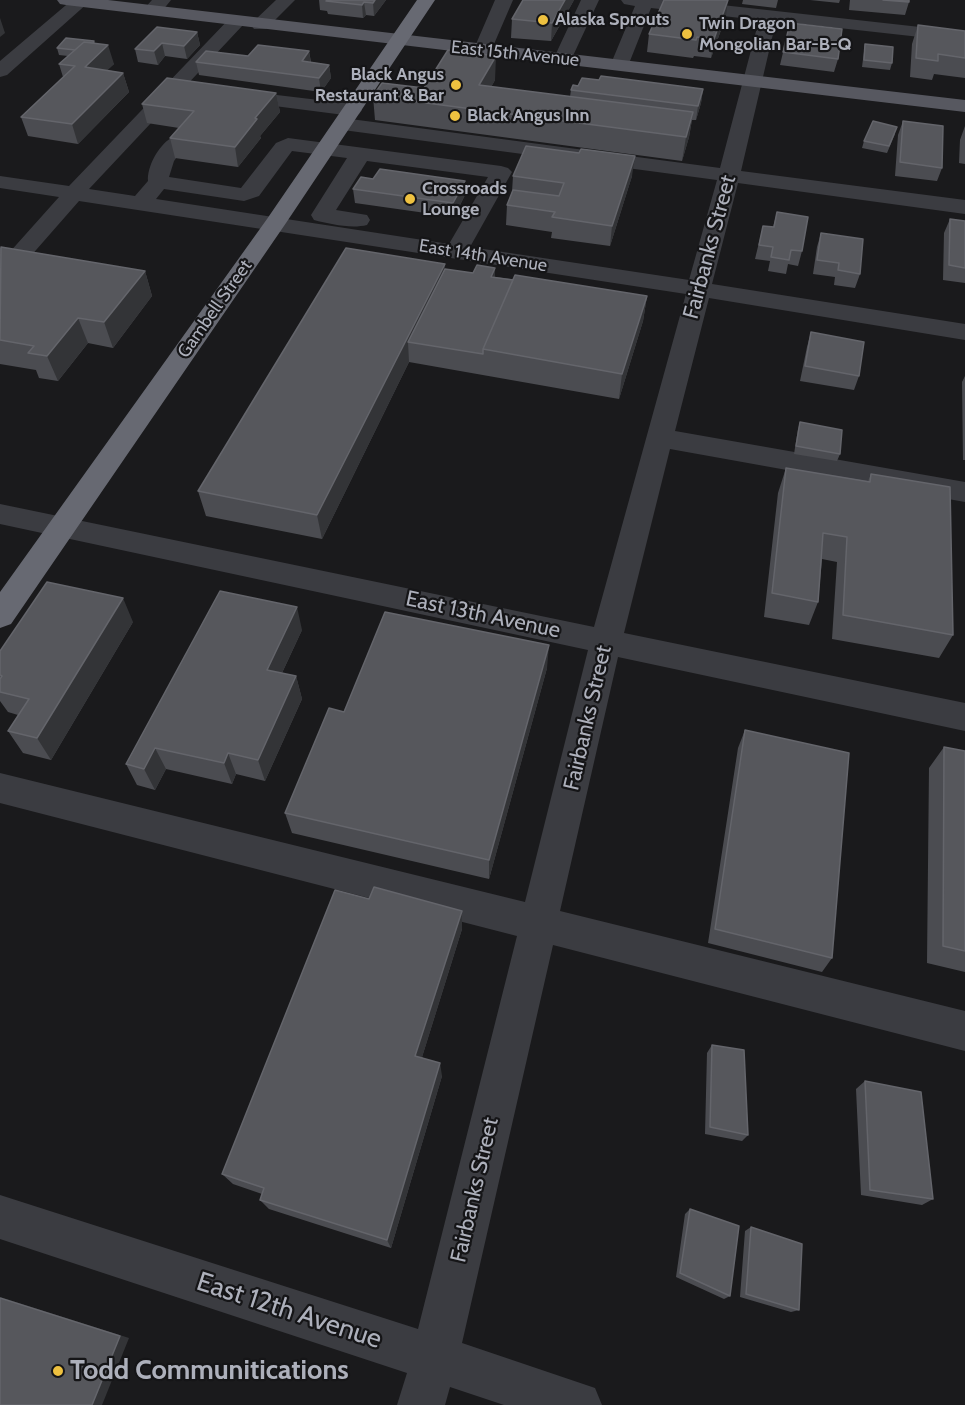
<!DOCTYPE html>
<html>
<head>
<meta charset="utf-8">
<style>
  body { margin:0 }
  canvas { display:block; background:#1a1a1c }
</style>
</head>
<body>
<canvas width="965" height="1405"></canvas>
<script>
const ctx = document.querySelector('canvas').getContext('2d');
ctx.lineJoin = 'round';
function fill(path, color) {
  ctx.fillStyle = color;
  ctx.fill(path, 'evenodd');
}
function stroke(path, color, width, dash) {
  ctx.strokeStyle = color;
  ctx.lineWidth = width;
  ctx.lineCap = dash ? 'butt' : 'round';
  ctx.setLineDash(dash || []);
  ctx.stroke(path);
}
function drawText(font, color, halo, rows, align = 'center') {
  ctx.font = font + ' Cabin,sans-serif';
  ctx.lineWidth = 4.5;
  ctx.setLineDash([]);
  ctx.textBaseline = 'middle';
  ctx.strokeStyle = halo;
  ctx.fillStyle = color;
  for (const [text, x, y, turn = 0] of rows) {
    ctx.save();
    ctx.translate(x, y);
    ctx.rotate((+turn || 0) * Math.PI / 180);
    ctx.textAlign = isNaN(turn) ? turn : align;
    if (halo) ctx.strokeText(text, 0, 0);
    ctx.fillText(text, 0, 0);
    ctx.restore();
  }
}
fill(new Path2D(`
  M72 0H87L89 2 7 75 0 77V61Z
  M152 0H171C164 9 158 17 146 14L143 10Z
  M276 0H295L266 29H254L251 25 254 21Z
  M495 0H513L491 51 488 55H476L473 51Z
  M581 0H599L571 60 569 64H555L553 60Z
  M621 0H677L965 32V42L776 21 741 171 965 200V214L738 183 712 284 965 324V340L709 298 675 431 965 482V502L670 449 624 633 965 703V731L618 657 560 911 965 1011V1051L553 945 462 1343 595 1388 602 1405H504L450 1387 445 1405H397L407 1373 0 1239V1195L418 1329 517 936 0 803V773L525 902 588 650 0 524V504L594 627 686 294 79 201 8 282 0 284V263L59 197 0 188V176L69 186 231 17H243L246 21 243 25 89 189 135 196 148 181C147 167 158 146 171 138 175 135 181 137 185 138L188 142 174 161 169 177 241 188 276 143 288 138 501 166 508 168 512 172 470 247 689 280 717 180 343 130 336 128 333 124 336 120 343 118 720 168 759 20 651 8 628 66 626 70H612L610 66 635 6 624 4ZM292 151 347 158 311 215 314 220C330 224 351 229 367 225L370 220 367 215 336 210 367 161 488 177 449 244 156 199 164 189 244 201 259 196Z
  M235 90 352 104 359 106 362 110 359 114 352 116 228 100 225 96 228 92Z`), '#3b3c41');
fill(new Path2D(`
  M57 0H108L965 100V112L66 5 60 4Z`), '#575860');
fill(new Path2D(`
  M417 0H435L286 223 11 624 0 628V592L267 219Z`), '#676972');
fill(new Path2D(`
  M319 0H386L374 16 366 15 363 18 328 14 327 11 320 10Z
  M574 0 551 41 511 38 512 19Z
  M743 0H778L776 8 742 4Z
  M810 0H840L839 3Z
  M850 0H909V2L905 15 849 10Z
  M726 16 711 58 694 56 693 58 647 52 649 34Z
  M790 23 838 59 834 72 780 65Z
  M918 25 965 31V78L934 74 932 80 910 77 912 44Z
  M197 32 200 45 187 59 165 56 158 65 138 62 135 49Z
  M94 41 95 43 114 64 107 70 123 73 129 92 78 144 28 136 21 117 63 77 59 64 68 56 59 55 57 48Z
  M865 44 892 63 890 70 862 67Z
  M309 51 311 62 329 65 331 78 321 92 199 75 196 62 248 56Z
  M495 80 491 87 570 97 571 90 578 86 599 80 703 89 701 103 696 120H692L689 137 682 161 375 120 373 96 424 88Z
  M276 93 280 112 260 136 261 138 238 167 175 158 170 138 179 128 147 123 142 104Z
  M903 121 942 168 937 181 895 176 898 135Z
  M965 126V164L959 163 960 140Z
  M895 134 887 153 862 148 864 141Z
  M513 176H632L610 246 551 238 552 232 506 225 507 205 512 192Z
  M353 189 465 195 454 217 355 203Z
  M777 212 802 251 798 266 788 264 786 274 768 271 770 261 755 259 763 226 773 227Z
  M950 219 965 221V283L943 280 944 233Z
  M821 233 860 274 855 288 834 285 835 277 813 274 817 247Z
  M0 248 145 271 152 296 113 348 88 343 58 381 39 378 36 370 0 364Z
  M445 264V269L473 273 495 268V277L647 296 643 321 619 399 409 362 322 539 206 516 198 491Z
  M811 332 859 376 854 390 800 381 807 347Z
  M965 376V460H963L962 382Z
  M800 422 840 454 837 461 794 454 798 429Z
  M786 468 868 481 871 474 953 635 939 658 832 639 837 562 822 559 818 602 809 625 764 617 778 493Z
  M133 622 51 760 23 753 8 731 18 715 8 712 0 701V651Z
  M302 630 282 673 296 676 302 699 265 781 236 774 232 784 166 769 155 790 137 785 126 764Z
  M547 668 489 879 292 833 285 813Z
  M745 730 832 958 822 972 708 943 738 748Z
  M944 747 965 751V972L927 963 929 768Z
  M369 899 462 911V929L422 1057 442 1076 391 1248 269 1209 260 1200 262 1194 233 1184 222 1174Z
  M712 1045 748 1135 742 1141 705 1134 707 1053Z
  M865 1081 933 1199 922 1205 861 1195 856 1089Z
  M690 1209 730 1296 724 1299 676 1277 685 1214Z
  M751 1227 799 1310 791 1312 740 1297 745 1231Z`), '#4b4c51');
fill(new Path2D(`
  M375 0H386L374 16 373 3Z
  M565 0H574L551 41 552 23Z
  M728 0 726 16 711 58 714 39Z
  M364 2 366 15 363 18 362 5Z
  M0 18 5 33 0 37Z
  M197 32 200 45 187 59 184 46Z
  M162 43 165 56 158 65 154 51Z
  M108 45 114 64 90 87 85 67Z
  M309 51 311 65 302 61Z
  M496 56 495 80 479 110V85Z
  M329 65 331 78 321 92 319 78Z
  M123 73 129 92 78 144 72 124Z
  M703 89 701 103 696 120 698 106Z
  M276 93 280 112 260 136 261 138 238 167 235 147 255 118Z
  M693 112 689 137 682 161 686 137Z
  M635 156 632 176 610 246 612 226Z
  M465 181V195L454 217 453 203Z
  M445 264V289L408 342 409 362 322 539 317 515Z
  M495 268V288L491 277Z
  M145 271 152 296 113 348 104 322Z
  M647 296 643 321 619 399 622 374Z
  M78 318 88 343 58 381 47 356Z
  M123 598 133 622 51 760 37 738Z
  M297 607 302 630 273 692 267 670Z
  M549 645 547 668 489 879V860Z
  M296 676 302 699 265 781 258 760Z
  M155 748 166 769 155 790 144 769Z
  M228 753 236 774 232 784 224 763Z
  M462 911V929L418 1070 415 1056Z
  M440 1063 442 1076 391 1248 387 1240Z
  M0 1297 129 1338 102 1405H92Z`), '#333437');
const building = new Path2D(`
  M327 0H375L373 3 364 2 362 5 326 1Z
  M523 0H565L552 23 512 19Z
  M664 0H728L714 39 697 37 696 40 649 34Z
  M883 0H909V2Z
  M790 23 842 29 838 59 783 52Z
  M918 25 965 31V58L938 54V61L916 58Z
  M157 27 197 32 184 46 162 43 154 51 135 49Z
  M66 38 94 41 93 43 84 42 75 50 57 48Z
  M84 42 108 45 85 67 123 73 72 124 21 117 75 66 59 64Z
  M865 44 893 47 892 63 864 60Z
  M258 45 309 51 302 61 329 65 319 78 196 62 206 51 248 56Z
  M448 50 496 56 479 85 693 112 686 137 373 96 382 83 424 88Z
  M601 76 703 89 698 106 571 90 573 85 578 86 582 78 599 80Z
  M167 78 276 93 255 118 257 119 235 147 170 138 194 111 142 104Z
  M873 121 897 127 889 146 864 141Z
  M903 121 943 126 942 168 900 162Z
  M526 146 579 153 581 149 635 156 612 226 552 217 555 212 507 205 513 190 559 196 564 183 513 176Z
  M380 169 465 181 453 203 353 189 361 177 373 179Z
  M777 212 808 217 802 251 791 250 789 260 771 257 773 247 759 245 763 226 774 227Z
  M950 219 965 221V268L949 265Z
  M821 233 863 239 860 274 838 270 839 263 817 260Z
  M1 247 145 271 104 322 78 318 47 356 28 353 34 346 0 340Z
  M346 248 445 264 317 515 198 491Z
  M477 265 495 268 491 277 513 280 483 349V354L408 342 445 269 473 273Z
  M515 275 647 296 622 374 483 349Z
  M811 332 864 342 859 376 805 366Z
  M800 422 842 430 840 454 796 446Z
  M786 468 870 482 871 474 950 487 953 635 843 615 847 537 823 533 818 602 772 593Z
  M47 582 123 598 37 738 8 731 29 699 0 692V679L2 676 0 675V651Z
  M220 591 297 607 267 670 296 676 258 760 228 753 224 763 155 748 144 769 126 764Z
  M385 612 549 645 489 860 285 813 329 708 344 712Z
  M745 730 849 753 832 958 715 929Z
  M944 747 965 751V951L943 946Z
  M374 887 462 911 415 1056 440 1063 387 1240 260 1200 264 1188 222 1174 335 890 369 899Z
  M712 1045 744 1050 748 1135 710 1127Z
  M865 1081 921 1092 933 1199 870 1190Z
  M690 1209 739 1226 730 1296 680 1273Z
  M751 1227 802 1244 799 1310 746 1294Z
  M0 1298 120 1336 92 1405H0Z`);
fill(building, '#56575c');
stroke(building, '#64656b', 1.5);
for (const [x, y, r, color] of [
  [543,20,6,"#eec140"],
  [687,34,6,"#eec140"],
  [456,85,6,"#eec140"],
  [455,116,6,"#eec140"],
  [410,199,6,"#eec140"],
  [58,1371,6,"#eec140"]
]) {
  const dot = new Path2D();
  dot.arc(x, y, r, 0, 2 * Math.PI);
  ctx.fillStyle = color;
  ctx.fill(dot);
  stroke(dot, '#151517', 2);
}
drawText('bold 18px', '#adb0bb', '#151517', [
  ["Alaska Sprouts",555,20],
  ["Twin Dragon",699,24],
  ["Mongolian Bar-B-Q",699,45],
  ["Black Angus",444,75,"right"],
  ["Restaurant & Bar",444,96,"right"],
  ["Black Angus Inn",467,116],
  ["Crossroads",422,189],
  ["Lounge",422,210]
], 'left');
drawText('18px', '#adb0bb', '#151517', [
  ["East 15th Avenue",515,54,6],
  ["East 14th Avenue",483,256,9],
  ["Gambell Street",215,309,-55]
]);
drawText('22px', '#adb0bb', '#151517', [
  ["Fairbanks Street",710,247,-75],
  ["East 13th Avenue",483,615,12],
  ["Fairbanks Street",588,718,-77],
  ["Fairbanks Street",475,1190,-77]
]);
drawText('27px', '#adb0bb', '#151517', [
  ["East 12th Avenue",289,1311,18]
]);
drawText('bold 27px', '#adb0bb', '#151517', [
  ["Todd Communitications",70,1371]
], 'left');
</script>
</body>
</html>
